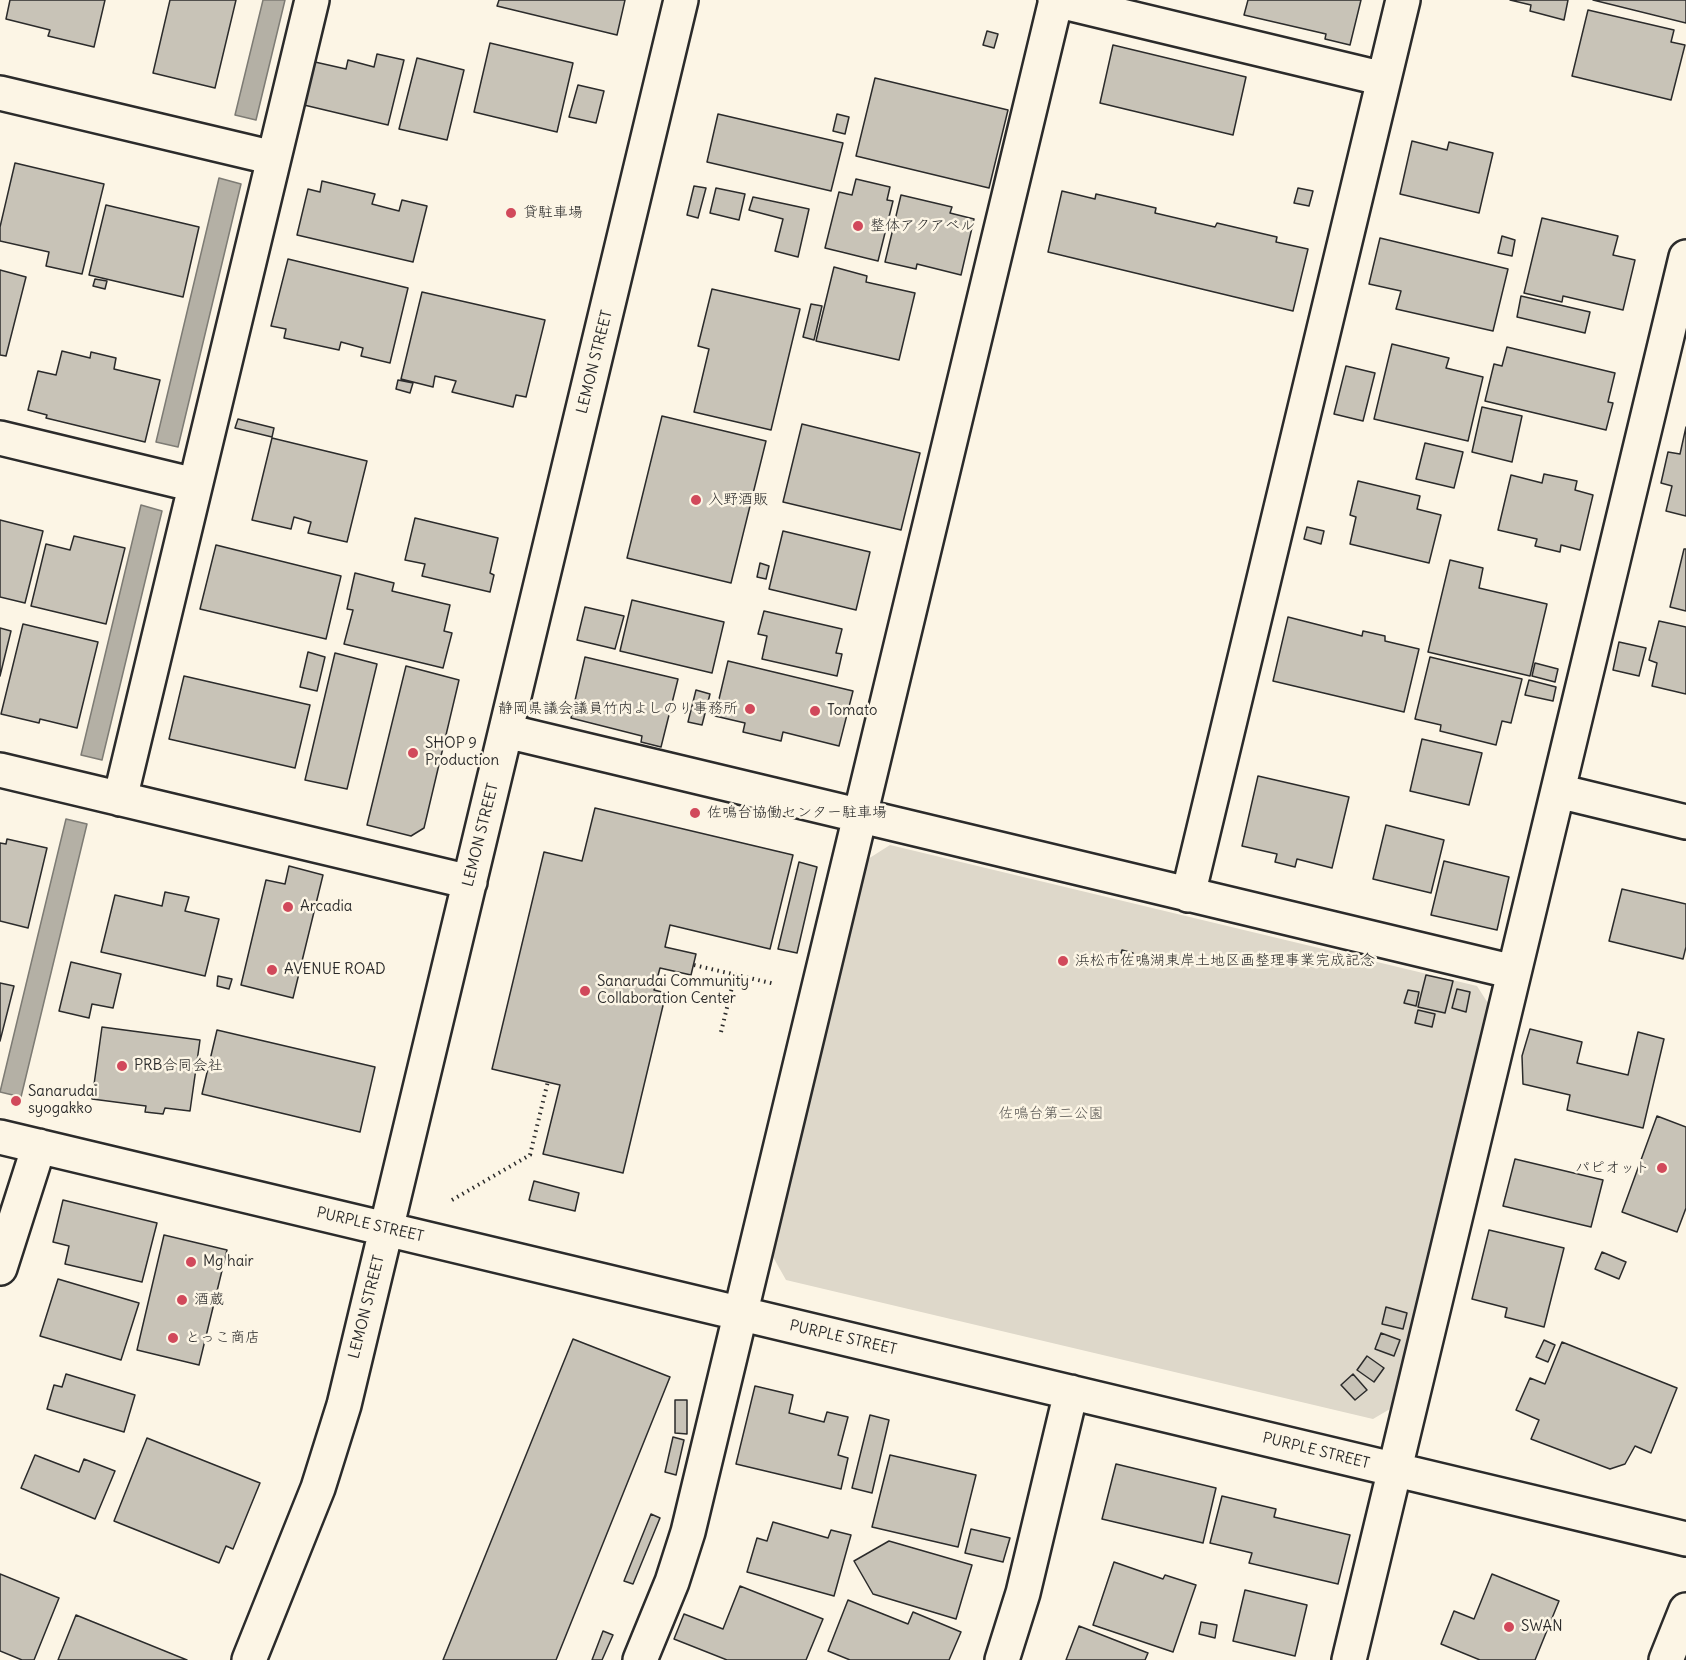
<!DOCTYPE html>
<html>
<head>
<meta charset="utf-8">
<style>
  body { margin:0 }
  canvas { display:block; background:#fcf5e5 }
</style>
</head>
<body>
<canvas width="1686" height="1660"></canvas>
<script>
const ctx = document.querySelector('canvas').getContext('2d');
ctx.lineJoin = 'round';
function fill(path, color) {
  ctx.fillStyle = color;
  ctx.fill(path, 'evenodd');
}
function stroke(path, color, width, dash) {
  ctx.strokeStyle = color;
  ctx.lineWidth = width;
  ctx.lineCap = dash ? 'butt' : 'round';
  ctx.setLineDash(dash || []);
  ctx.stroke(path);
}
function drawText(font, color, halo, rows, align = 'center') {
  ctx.font = font + ' Delius,"Klee One",sans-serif';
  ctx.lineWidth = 5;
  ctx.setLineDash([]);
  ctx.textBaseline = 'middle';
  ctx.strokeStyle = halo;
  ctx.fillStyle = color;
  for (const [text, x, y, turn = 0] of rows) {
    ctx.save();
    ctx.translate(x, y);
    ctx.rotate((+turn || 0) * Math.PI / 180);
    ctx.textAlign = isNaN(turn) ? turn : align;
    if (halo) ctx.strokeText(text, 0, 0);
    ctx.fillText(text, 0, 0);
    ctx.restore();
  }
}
fill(new Path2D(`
  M890 845 1477 986 1491 1008 1395 1406 1373 1419 786 1280 773 1257 868 859Z`), '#ded8ca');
const water = new Path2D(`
  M263 0H285L256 120 235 115Z
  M219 178 241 184 178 447 156 442Z
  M141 505 162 511 102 760 81 755Z
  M66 819 87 824 21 1097 0 1092Z`);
fill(water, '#b4b0a5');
stroke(water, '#7d7b74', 1.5);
const building = new Path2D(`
  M10 0H105L94 47 48 36 50 30 6 19Z
  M170 0H236L215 88 153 73Z
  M499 0H625L617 35 497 6Z
  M1248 0H1361L1350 45 1325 39 1326 34 1244 15Z
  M1510 0H1568L1564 20 1530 11 1531 5Z
  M1593 0H1686V23Z
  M1588 10 1674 30 1671 42 1685 45 1671 100 1572 76Z
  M987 31 998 34 994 48 983 45Z
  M490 43 573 63 557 132 474 112Z
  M1113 45 1246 77 1233 135 1100 103Z
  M377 54 404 60 388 125 304 105 315 62 346 69 348 60 374 67Z
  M417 58 464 70 447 140 399 129Z
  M875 78 1008 110 989 188 856 156Z
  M578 85 604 91 596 123 569 117Z
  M718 114 843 143 831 191 707 162Z
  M837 114 849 117 845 134 833 131Z
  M1412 141 1447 150 1449 142 1493 153 1479 213 1400 194Z
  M15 163 104 184 82 274 46 266 49 252 0 241V227Z
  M856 179 890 187 887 200 893 201 878 261 825 248 839 192 852 195Z
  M322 181 375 194 372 204 399 211 402 200 427 206 413 262 297 235 308 189 320 192Z
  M694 186 706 188 698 218 687 215Z
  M716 188 745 194 739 220 710 213Z
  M1298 188 1313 191 1309 206 1294 203Z
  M1062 191 1095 199 1096 194 1156 208 1155 213 1215 227 1217 223 1277 237 1276 242 1308 249 1293 311 1048 252Z
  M901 195 952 207 950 213 974 219 961 275 917 264 916 269 885 262Z
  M753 197 809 209 798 257 775 251 783 219 749 210Z
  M106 205 199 227 183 297 89 275Z
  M1542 218 1618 236 1613 255 1635 260 1623 310 1563 296 1562 302 1524 293Z
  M1502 236 1515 240 1512 256 1498 253Z
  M1380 238 1508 269 1493 331 1396 309 1401 291 1369 284Z
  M288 259 408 288 390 363 361 356 363 348 341 342 339 350 284 338 286 329 271 326Z
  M834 267 867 276 866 282 915 293 899 360 816 341Z
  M0 270 26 277 6 356 0 355Z
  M95 279 107 281 105 289 93 286Z
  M712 289 800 309 771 430 694 412 709 349 698 346Z
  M422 292 545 320 526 397 516 395 513 407 452 392 456 381 435 376 433 387 401 379Z
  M1521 296 1590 312 1585 333 1517 317Z
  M811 304 822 306 814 340 803 337Z
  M1392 344 1449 358 1446 368 1483 377 1468 441 1374 419Z
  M1507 347 1615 373 1608 402 1613 403 1606 430 1485 401 1494 364 1502 366Z
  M62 351 90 358 91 352 116 358 114 369 160 380 145 442 46 418 47 415 28 410 38 371 56 375Z
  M1346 366 1375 373 1363 421 1334 414Z
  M398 380 413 383 410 393 396 389Z
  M1482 407 1522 416 1512 462 1472 452Z
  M662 416 766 441 731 583 627 558Z
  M238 419 274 428 272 437 235 428Z
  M802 424 920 453 901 530 783 502Z
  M1686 427V516L1666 511 1672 486 1661 483 1668 452 1680 454Z
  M272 438 367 461 347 542 308 533 311 522 294 517 291 529 252 520Z
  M1425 443 1463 452 1454 488 1416 479Z
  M1544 474 1577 481 1575 490 1593 495 1580 550 1561 545 1560 552 1535 546 1537 539 1498 530 1511 475 1542 483Z
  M1358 481 1420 496 1417 509 1441 515 1429 563 1350 544 1356 517 1350 515Z
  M415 518 498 538 490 573 494 575 490 592 422 576 425 564 405 560Z
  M0 520 43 531 25 603 0 597Z
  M1307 527 1324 531 1321 544 1304 539Z
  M783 531 870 552 856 610 769 589Z
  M74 536 125 548 106 624 31 606 46 544 70 550Z
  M216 545 341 576 326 639 200 609Z
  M1684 549H1686V611L1670 607Z
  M1450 560 1483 568 1479 588 1547 604 1530 676 1428 652Z
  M760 563 769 566 766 579 757 577Z
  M355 573 394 583 392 591 450 605 444 631 452 633 443 668 344 644 353 610 347 609Z
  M632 600 724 622 712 673 620 651Z
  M585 607 624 616 615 649 577 640Z
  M764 611 842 629 836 653 842 654 837 676 762 659 767 636 758 634Z
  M1288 617 1362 636 1363 631 1385 636V641L1419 649 1404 712 1273 681Z
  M1659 621 1686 627V694L1652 686 1657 663 1649 660Z
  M23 624 98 642 77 728 40 719 39 723 1 714Z
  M0 628 11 631 0 676Z
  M1619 642 1646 648 1639 676 1613 670Z
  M308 652 325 657 317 691 300 687Z
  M335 653 377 664 347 789 305 780Z
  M585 657 678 679 661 747 641 742 642 736 571 718Z
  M1430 657 1522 679 1511 723 1502 721 1496 745 1440 731 1441 725 1415 719Z
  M728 661 853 691 839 746 783 732 781 741 743 732 745 723 715 716Z
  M1535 663 1558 669 1555 682 1532 676Z
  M406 666 459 680 424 828 411 836 367 825Z
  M184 676 310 705 295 768 169 739Z
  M1529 680 1556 687 1553 701 1525 695Z
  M696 690 710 694 702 725 688 722Z
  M1422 739 1482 753 1469 805 1410 791Z
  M1258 776 1349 797 1332 868 1297 859 1295 867 1275 862 1277 854 1242 846Z
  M595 808 793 855 770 949 670 925 665 947 696 954 691 975 660 968 654 990 666 993 623 1173 543 1154 560 1085 492 1069 544 852 582 861Z
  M1386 825 1444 840 1431 893 1373 879Z
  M7 839 47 848 28 928 0 921V843L6 844Z
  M1444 861 1509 877 1497 930 1431 915Z
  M799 862 817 867 797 953 778 949Z
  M289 866 323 875 293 998 241 985 266 880 285 884Z
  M1622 889 1686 904V947L1683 959 1609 941Z
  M165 892 189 897 185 911 219 919 205 976 101 952 115 895 162 906Z
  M1122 950 1133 953 1131 964 1119 961Z
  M71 962 121 974 113 1008 92 1004 89 1018 59 1011Z
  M1426 975 1453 981 1445 1013 1418 1007Z
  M218 976 232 979 229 989 217 986Z
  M0 983 14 986 0 1041Z
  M1457 989 1470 992 1466 1012 1452 1008Z
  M1408 990 1419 992 1416 1006 1404 1003Z
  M1418 1010 1435 1014 1432 1027 1415 1023Z
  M102 1027 200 1040 190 1111 165 1108 163 1114 145 1112 146 1106 92 1099Z
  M1530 1029 1582 1042 1577 1063 1628 1075 1638 1032 1664 1039 1643 1128 1567 1110 1570 1095 1523 1084 1522 1056Z
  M217 1030 375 1067 360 1132 202 1094Z
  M1657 1116 1686 1127V1208L1677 1232 1622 1212Z
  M1515 1159 1603 1180 1591 1227 1503 1206Z
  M534 1181 579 1193 575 1211 529 1200Z
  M63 1200 157 1223 142 1282 65 1264 69 1246 53 1242Z
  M1489 1230 1564 1248 1544 1327 1505 1317 1507 1308 1472 1299Z
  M164 1235 227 1250 199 1365 137 1350Z
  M1602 1252 1626 1262 1619 1279 1595 1269Z
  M58 1279 139 1303 121 1360 40 1336Z
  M1386 1307 1407 1313 1403 1329 1382 1324Z
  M1381 1333 1400 1340 1394 1356 1375 1349Z
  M573 1339 670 1377 556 1660H443Z
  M1544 1340 1555 1345 1548 1362 1536 1357Z
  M1562 1342 1677 1388 1651 1453 1635 1446 1625 1464 1610 1469 1531 1439 1539 1420 1516 1410 1530 1378 1545 1384Z
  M1367 1356 1384 1368 1374 1382 1357 1370Z
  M66 1374 135 1395 124 1432 47 1409 54 1385 62 1387Z
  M1353 1374 1367 1390 1355 1400 1341 1385Z
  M755 1386 793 1395 789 1413 824 1422 827 1412 848 1417 838 1455 848 1458 841 1489 736 1464Z
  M675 1400H687V1434L675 1433Z
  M870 1415 889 1420 872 1493 852 1488Z
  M673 1437 684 1440 676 1475 665 1472Z
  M147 1438 260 1483 233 1549 226 1546 219 1563 114 1521Z
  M35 1455 79 1472 84 1459 115 1471 95 1519 21 1488Z
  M890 1455 976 1475 958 1547 872 1527Z
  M1116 1464 1216 1488 1203 1543 1102 1519Z
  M1222 1496 1276 1509 1274 1517 1350 1535 1338 1584 1249 1563 1252 1553 1210 1543Z
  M651 1514 660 1518 633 1584 624 1581Z
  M773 1522 828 1538 831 1530 851 1535 834 1596 747 1572 757 1538 767 1541Z
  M971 1529 1010 1538 1003 1562 965 1553Z
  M889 1541 972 1565 956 1619 873 1594 854 1561Z
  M1114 1562 1163 1579 1165 1575 1196 1585 1173 1652 1093 1625Z
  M0 1574 59 1598 34 1660H22L0 1651Z
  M1492 1574 1559 1601 1535 1660H1480L1441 1644 1454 1611 1474 1619Z
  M740 1586 823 1619 806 1660H727L674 1639 684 1614 723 1629Z
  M1245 1590 1307 1605 1295 1656 1233 1641Z
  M848 1600 908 1624 913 1612 961 1632 949 1660H850L828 1651Z
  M76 1615 187 1660H58Z
  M1201 1622 1217 1625 1215 1638 1199 1634Z
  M1079 1626 1148 1653 1145 1660H1066Z
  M603 1631 613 1635 602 1660H592Z`);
fill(building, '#c8c3b7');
stroke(building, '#2b2b2b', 1.5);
const minor = new Path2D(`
  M1055 0 1384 79
  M0 93 274 158
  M0 438 195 485
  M506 731 1514 972
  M0 770 470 882
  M1558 791 1686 822
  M120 799 312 0
  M1188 895 1403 0
  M0 1137 1686 1539
  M0 1268 39 1146
  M249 1660 318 1488 344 1405 681 0
  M640 1660 672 1582 688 1532 1056 0
  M1002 1660 1023 1593 1071 1392
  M1349 1660 1686 257
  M1666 1660 1686 1610`);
stroke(minor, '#2b2b2b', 38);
stroke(new Path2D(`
  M694 965 775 984
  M721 1032 735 975
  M452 1200 530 1155 548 1081`), '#2b2b2b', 4, [1.5, 4.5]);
stroke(minor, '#fcf5e5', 33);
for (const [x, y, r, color] of [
  [511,213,6,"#d1495b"],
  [858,226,6,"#d1495b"],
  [696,500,6,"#d1495b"],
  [750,709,6,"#d1495b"],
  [815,711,6,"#d1495b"],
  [413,753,6,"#d1495b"],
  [695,813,6,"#d1495b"],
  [288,907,6,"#d1495b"],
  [1063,961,6,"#d1495b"],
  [272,970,6,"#d1495b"],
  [585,991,6,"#d1495b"],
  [122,1066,6,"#d1495b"],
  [16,1101,6,"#d1495b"],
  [1662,1168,6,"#d1495b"],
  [191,1262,6,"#d1495b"],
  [182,1300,6,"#d1495b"],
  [173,1338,6,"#d1495b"],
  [1509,1627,6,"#d1495b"]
]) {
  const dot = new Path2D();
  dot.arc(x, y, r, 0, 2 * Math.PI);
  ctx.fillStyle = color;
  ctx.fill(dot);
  stroke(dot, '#fcf5e5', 2);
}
drawText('15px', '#2b2b2b', '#fcf5e5', [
  ["貸駐車場",523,213],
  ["整体アクアベル",870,226],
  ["入野酒販",708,500],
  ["静岡県議会議員竹内よしのり事務所",738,709,"right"],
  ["Tomato",827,711],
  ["SHOP 9",425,744],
  ["Production",425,761],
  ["佐鳴台協働センター駐車場",707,813],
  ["Arcadia",300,907],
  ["浜松市佐鳴湖東岸土地区画整理事業完成記念",1075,961],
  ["AVENUE ROAD",284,970],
  ["Sanarudai Community",597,982],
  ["Collaboration Center",597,999],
  ["PRB合同会社",134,1066],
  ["Sanarudai",28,1092],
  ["syogakko",28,1109],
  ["パピオット",1650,1168,"right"],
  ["Mg hair",203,1262],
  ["酒蔵",194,1300],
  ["とっこ商店",185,1338],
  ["SWAN",1521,1627]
], 'left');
drawText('15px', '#2b2b2b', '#fcf5e5', [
  ["LEMON STREET",595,362,-76],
  ["LEMON STREET",481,835,-76],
  ["PURPLE STREET",370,1225,13],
  ["LEMON STREET",367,1307,-76],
  ["PURPLE STREET",843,1338,13],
  ["PURPLE STREET",1316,1451,14]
]);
drawText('15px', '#585653', '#fcf5e5', [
  ["佐鳴台第二公園",1051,1114]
]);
</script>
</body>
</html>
